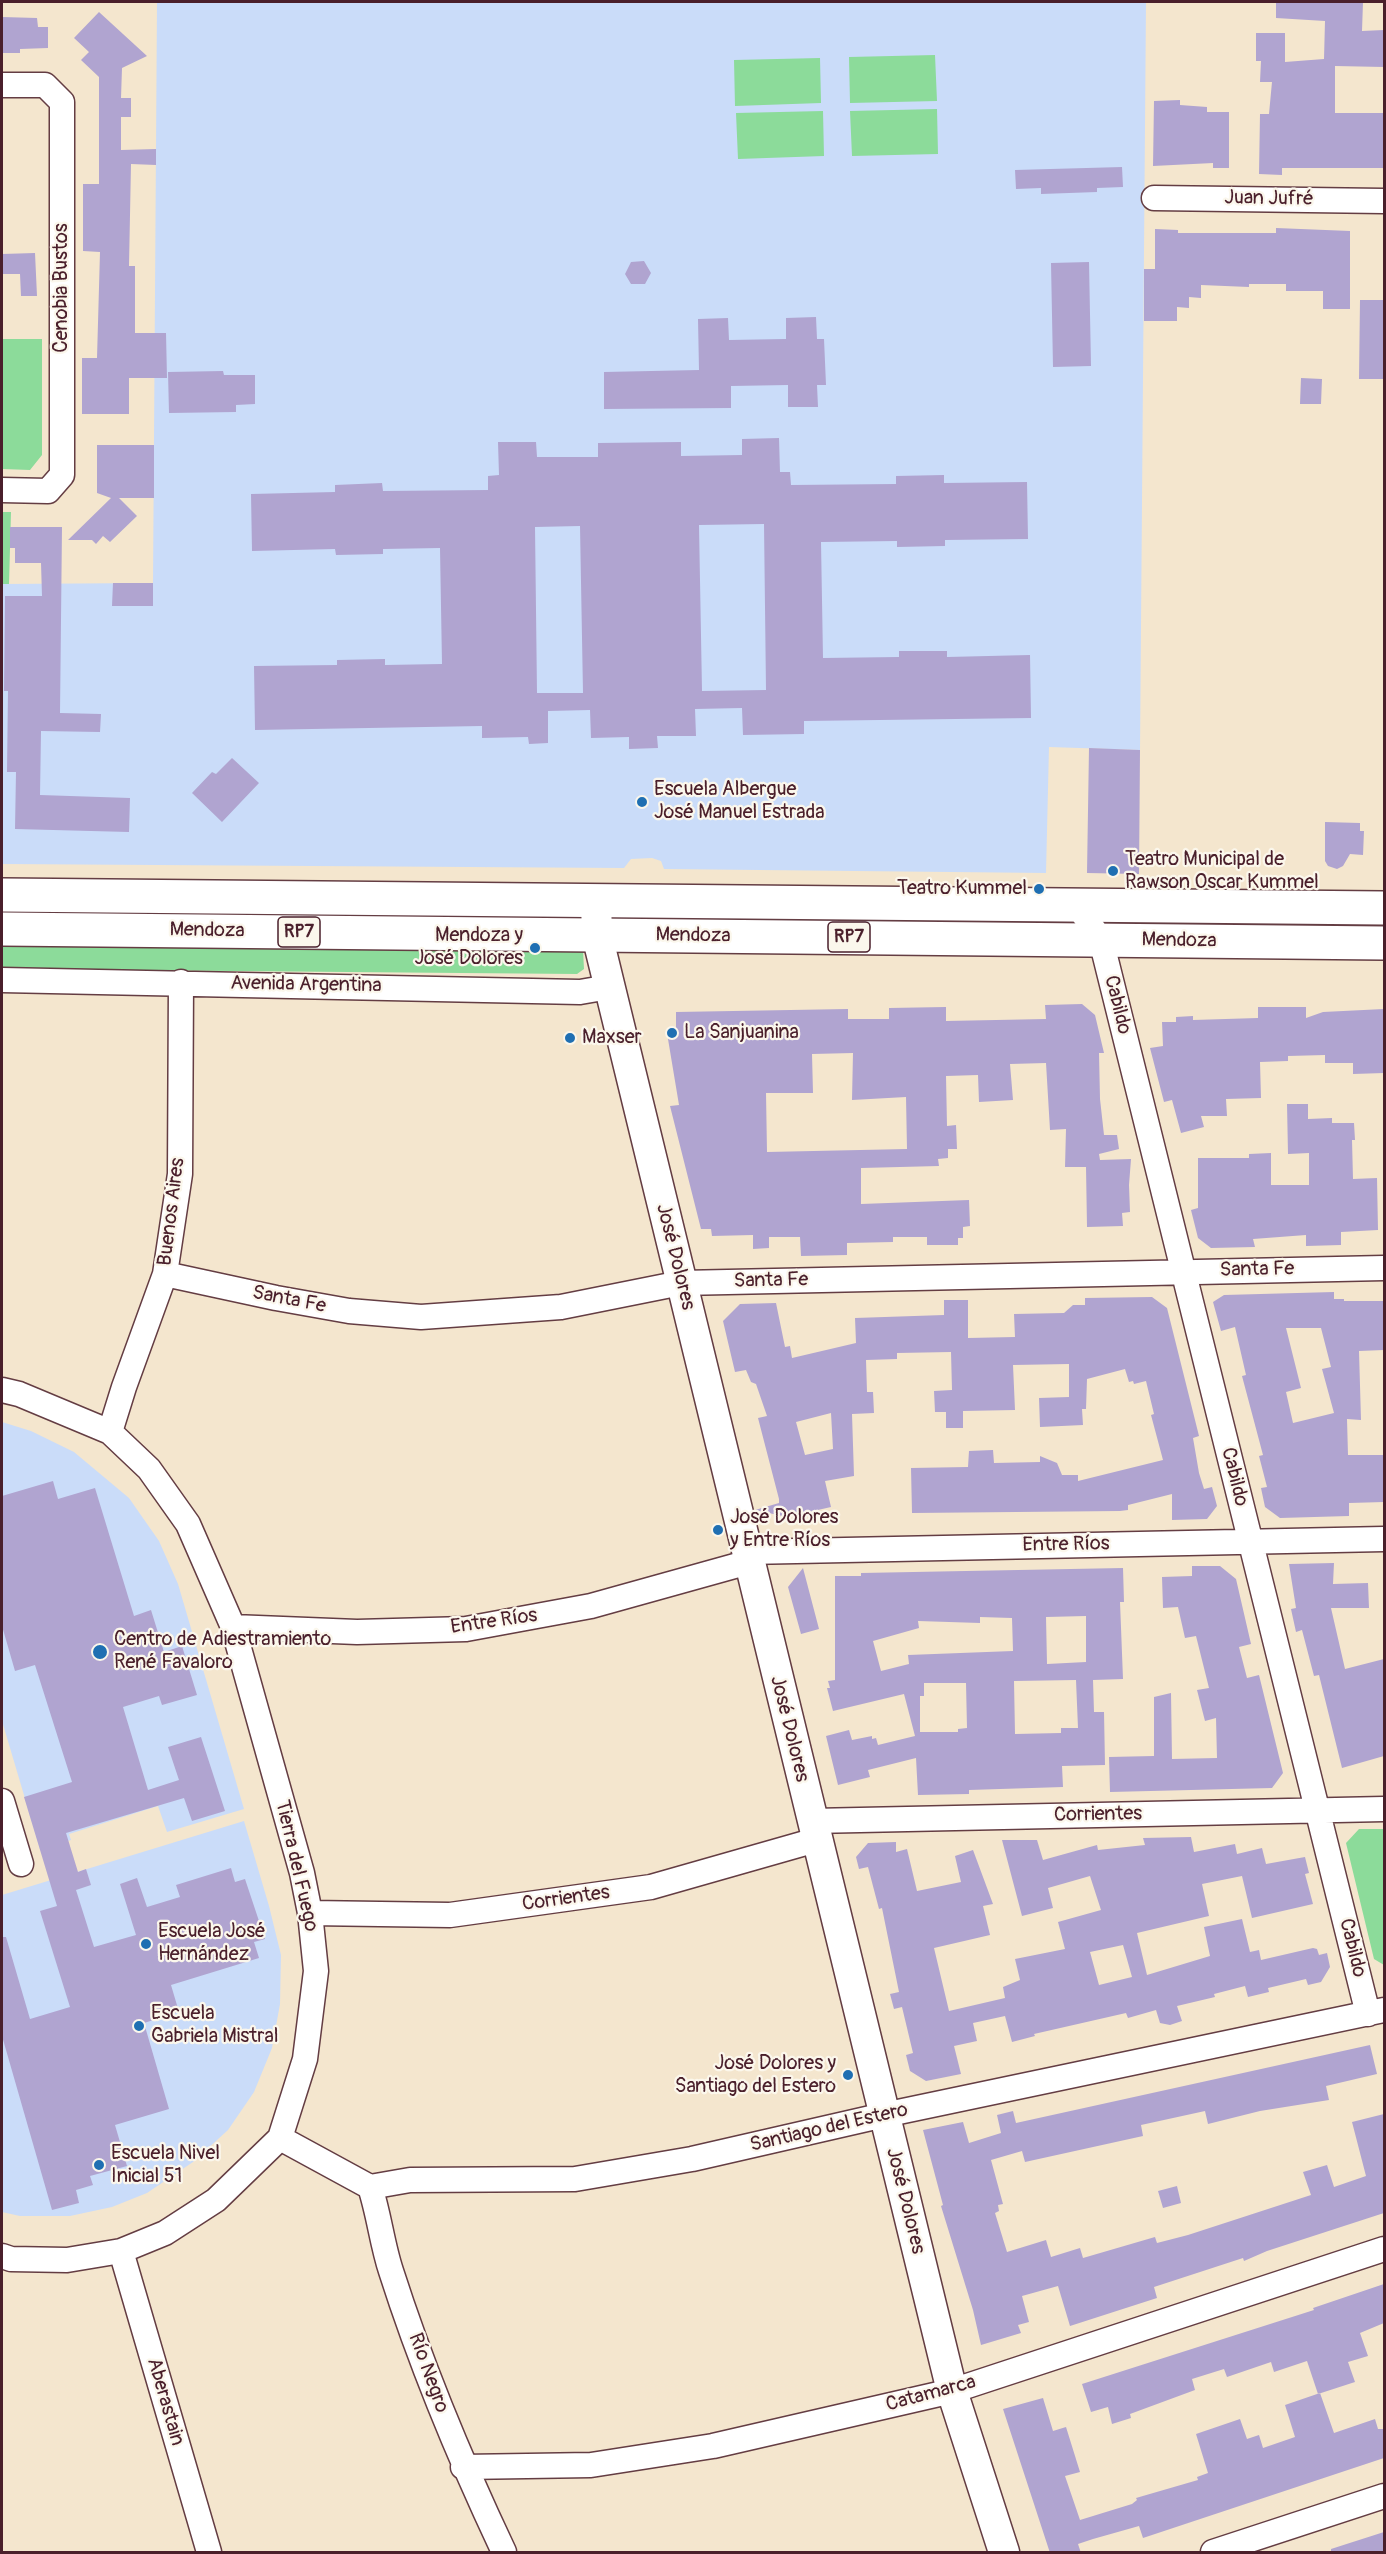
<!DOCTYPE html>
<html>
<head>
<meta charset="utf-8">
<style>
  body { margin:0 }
  #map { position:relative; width:1386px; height:2554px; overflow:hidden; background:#f4e6ce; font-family:Pangolin,sans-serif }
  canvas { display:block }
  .frame { position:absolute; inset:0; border:3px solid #4a1f2b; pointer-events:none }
</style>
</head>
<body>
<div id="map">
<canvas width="1386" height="2554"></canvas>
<div class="frame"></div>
</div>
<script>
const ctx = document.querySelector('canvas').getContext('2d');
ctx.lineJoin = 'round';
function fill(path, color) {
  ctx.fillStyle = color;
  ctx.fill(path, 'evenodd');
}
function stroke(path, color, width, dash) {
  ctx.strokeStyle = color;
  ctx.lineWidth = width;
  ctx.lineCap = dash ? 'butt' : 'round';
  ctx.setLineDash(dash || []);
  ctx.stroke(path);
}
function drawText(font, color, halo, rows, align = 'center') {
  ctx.font = font + ' Pangolin,sans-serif';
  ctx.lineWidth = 4.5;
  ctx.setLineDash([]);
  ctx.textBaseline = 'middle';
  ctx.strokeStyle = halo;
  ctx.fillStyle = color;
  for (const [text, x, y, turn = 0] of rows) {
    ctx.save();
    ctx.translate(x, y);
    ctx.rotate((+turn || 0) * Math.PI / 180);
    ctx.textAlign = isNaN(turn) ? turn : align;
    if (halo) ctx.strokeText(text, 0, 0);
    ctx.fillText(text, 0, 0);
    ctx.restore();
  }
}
fill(new Path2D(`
  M157 2H1146L1140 750 1049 747 1046 873 664 869 661 861 652 858 631 859 624 868 2 864V584L153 583Z
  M2 1422 31 1431 74 1452 129 1498 159 1541 178 1584 244 1809 167 1832 158 1806 69 1834 71 1840 40 1849 2 1721Z
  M244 1821 269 1906 281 1955 280 2004 272 2048 254 2092 228 2130 193 2162 147 2193 112 2207 70 2216H20L2 2212V1895Z`), '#cadcf9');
fill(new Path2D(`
  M935 55 937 101 850 103 849 57Z
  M820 58 821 103 735 106 734 60Z
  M937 109 938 154 852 156 850 111Z
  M823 111 824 156 738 159 736 113Z
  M2 339H42V455L30 470 2 469Z
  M2 512H11L9 584H2Z
  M2 944 583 950 584 969 577 974 2 969Z
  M1359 1829H1384V1965L1374 1959 1346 1843Z`), '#8cdb9a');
fill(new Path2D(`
  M1276 2H1363L1362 31 1384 30V67L1335 66V113H1384V168H1282V175L1259 174 1260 114H1269L1272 82H1260L1261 61H1256V33H1285V62L1324 59 1325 21 1276 18Z
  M99 12 147 56 122 68 121 98H131V117H121V150L156 149V165L131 164 129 266H135V333H166L167 378H129V414H82V358H97L100 252 83 251V184H99V77L81 60 89 52 74 38Z
  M2 17 37 18 38 27H48V48L20 49V53H2Z
  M1180 100V105L1207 107V112H1229V168H1213V163L1153 166 1154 101Z
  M1122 167 1123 187 1097 188V192L1041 194V188L1016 189 1015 170Z
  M1276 228 1350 231V309H1323V291H1286V284H1249V287L1201 285V298L1189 297V308L1177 307V321H1144V269H1155V229L1178 230V233H1276Z
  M35 253 37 296H21L20 274H2V254Z
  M644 261 651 273 645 284H631L625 274 631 262Z
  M1089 262 1091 366 1053 367 1051 263Z
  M1360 300H1384V379H1359Z
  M816 317 817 339H824L826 385H817L818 407H788V385L731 386V408L604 409V372L699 370 698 319 728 318 729 340 786 339V318Z
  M223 371 224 375H255V404L236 405V412L169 413 168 372Z
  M1301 378 1322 379 1321 404H1300Z
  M779 438 780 472H790L791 485 896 484V476L944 475V483L1027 482 1028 539 945 540V546L897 547V541L821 542 823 658 899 657V651H947V657L1030 655 1031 718 804 721V734L743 735 742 708 695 709 696 736H657L658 748 629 749V737L591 738 590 710 548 711V743L529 744 528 737 482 738V726L255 730 254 666 337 665V660L385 659V665L442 664 440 548 383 549V554L336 555 335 549 252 551 251 494 335 492V485L382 483 383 491 488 490V476L499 475 498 442H536L537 457H598V443L681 442V456L742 455V439ZM764 524 766 690 702 691 699 525ZM580 526 583 693H537L535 527Z
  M97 445H154V498H119L137 516 110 542 103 536 96 544 92 540H68L111 498 97 493Z
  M10 527H62L60 713 101 714 100 732 41 731 40 795 130 798 129 832 15 829 16 772H7L8 691H4L5 596H42L41 563H15V548H10Z
  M113 583H153V606H112Z
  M1089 748 1140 750 1139 874 1087 873Z
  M232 758 259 783 222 822 192 793 212 772 216 774Z
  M1325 822 1360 823V831H1364L1363 855 1350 854 1343 866 1337 869 1328 866 1325 861Z
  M1082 1004 1095 1015 1104 1053H1099L1100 1099 1104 1135H1117L1119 1149 1099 1154 1100 1160 1131 1159 1129 1185 1130 1212 1122 1213 1123 1226 1087 1227 1086 1167H1065L1066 1129 1050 1130 1046 1063 1010 1064 1013 1100 979 1102 978 1075 946 1076 947 1126 956 1125 957 1149H948V1158L938 1159 939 1166 861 1168V1204L969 1200 970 1226 963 1227V1238H958V1245H927V1237H893V1242L847 1243V1255L801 1256 800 1237H769V1248L753 1249V1235L712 1236 711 1229H701L670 1106 679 1105 668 1039 676 1029V1012L848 1009V1019H889V1008L946 1007V1021L1046 1019 1045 1005ZM853 1053 852 1100 906 1097 907 1149 767 1152 766 1093H813L812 1054Z
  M1258 1007H1306V1018L1323 1012 1384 1009V1073L1353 1074V1063H1325V1055L1288 1056V1061L1260 1062 1261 1098 1226 1099 1227 1116H1201L1204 1127 1181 1133 1172 1100 1164 1102 1150 1048 1163 1046 1162 1022H1176V1017L1193 1016V1020L1258 1018Z
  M1287 1104H1308V1119L1332 1118V1123H1354L1355 1140H1352L1353 1179 1377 1178 1378 1230 1341 1232V1245L1306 1246V1235L1253 1239 1255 1247 1211 1248 1198 1238 1191 1210 1198 1208V1158H1249V1154L1271 1153V1185H1309V1153L1288 1154Z
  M1334 1292V1299H1344V1301H1384V1350L1359 1351 1361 1420 1347 1419 1348 1455H1384V1502L1349 1503V1516L1280 1518 1265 1507 1261 1488 1267 1487 1259 1456 1263 1455 1242 1376 1246 1375 1235 1327 1221 1331 1213 1302 1224 1295ZM1286 1328H1321L1331 1367 1322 1369 1334 1413 1293 1423 1286 1392 1301 1388Z
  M1152 1297 1167 1308 1199 1436 1193 1438 1199 1473 1204 1489 1212 1487 1217 1506 1207 1519 1172 1520V1494L1128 1505V1510L1120 1511 912 1513 911 1468 968 1467 969 1451 993 1450 994 1463 1040 1462V1456L1057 1463 1062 1475H1078V1481L1163 1460 1151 1415 1154 1414 1146 1381 1134 1384 1133 1381 1129 1382 1125 1369 1087 1379 1086 1409H1082L1083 1425 1040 1427 1039 1398 1069 1397V1364L1013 1365 1015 1410 963 1411V1428H946V1412H935L934 1391 952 1390 951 1352 897 1353V1359L866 1360 867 1392H873L874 1413 852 1414 854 1476 825 1481 831 1507 787 1517 755 1510 779 1503V1499L758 1418 767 1416 756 1384 751 1382 746 1370 735 1372 723 1321 740 1304 776 1303 785 1347 790 1346 792 1358 856 1343 855 1318 944 1315V1300H968V1338L1015 1337 1014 1314 1064 1313 1073 1305H1085V1298ZM831 1413 833 1449 805 1455 796 1422Z
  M53 1481 58 1499 95 1488 134 1616 151 1610 164 1652 182 1646 197 1695 162 1705 159 1696 123 1707 148 1790 179 1780 168 1747 201 1737 225 1811 192 1821 184 1798 66 1833 78 1872 86 1869 91 1885 76 1890 94 1947 136 1935 120 1884 137 1878 147 1907 180 1897 176 1885 231 1868 235 1882 245 1879 265 1939 254 1942 259 1958 171 1985 179 2012 144 2023 169 2109 115 2125 127 2166 90 2176 93 2185 76 2190 79 2203 52 2210 2 2036V1937H6L30 2019 70 2007 40 1911 57 1906 24 1797 72 1782 35 1665 15 1671 2 1626V1496Z
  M1334 1563 1333 1584 1368 1583 1369 1608H1331L1345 1669 1384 1659V1756L1342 1768 1319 1675 1314 1676 1302 1630 1296 1632 1291 1609 1296 1608 1289 1564Z
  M1192 1566H1220L1236 1579 1251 1644 1239 1647 1247 1678 1259 1675 1283 1773 1272 1788 1110 1792 1109 1757 1154 1756V1697L1171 1693 1172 1759 1217 1758 1216 1718 1205 1721 1197 1690 1209 1688 1196 1636 1185 1638 1178 1607 1163 1608 1162 1577 1192 1576Z
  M803 1568 819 1629 801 1634 788 1587Z
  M1123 1568 1124 1602H1120L1123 1679 1093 1680 1094 1712H1104L1105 1765 1062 1766 1063 1787 969 1790V1794L918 1795 916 1758 868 1770 870 1777 838 1785 826 1736 849 1730 852 1740 872 1736V1739L876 1738 878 1745 915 1736 904 1694 833 1711 827 1688H830L828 1681 835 1680V1576H861V1573ZM1086 1616V1662L1047 1664 1046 1617ZM980 1617 1012 1618 1013 1651 908 1655 909 1664 881 1671 873 1641 919 1628 918 1621 980 1623ZM1076 1680 1078 1728H1061V1733L1015 1734 1014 1681ZM924 1683H966L967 1728 958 1729V1732H920V1696H924Z
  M1191 1837 1194 1852 1235 1844 1237 1854 1262 1848 1266 1864 1305 1857 1309 1873 1305 1874 1313 1904 1252 1918 1242 1876 1202 1884 1209 1916 1137 1933 1147 1975 1210 1956 1204 1927 1242 1919 1250 1952 1259 1950 1261 1960 1313 1948 1317 1949 1319 1955 1327 1953 1330 1967 1321 1982 1308 1985 1306 1979 1268 1988 1269 1992 1248 1997 1245 1986 1214 1994 1215 1997 1177 2006 1182 2021 1170 2025 1160 2023 1156 2010 1128 2018 1126 2013 1034 2034 1035 2036 1012 2042 1005 2016 973 2023 977 2041 954 2046 961 2074 926 2081 910 2071 906 2055 913 2053 902 2007 894 2009 890 1994 899 1992 882 1908 879 1909 868 1867 859 1869 856 1857 868 1843 896 1842V1852L907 1849 917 1891 961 1882 955 1856 973 1850 993 1904 983 1906 990 1935 934 1948 949 2011 1005 1998 1003 1987 1020 1980 1015 1959 1065 1949 1058 1922 1101 1910 1090 1876 1048 1888 1053 1908 1022 1916 1002 1840H1037L1043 1860 1097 1845 1098 1850 1145 1845 1143 1838ZM1123 1945 1132 1977 1099 1985 1090 1952Z
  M1370 2045 1377 2074 1326 2086 1329 2100 1260 2111 1208 2124 1205 2111 1141 2125 1143 2136 1025 2162 1022 2151 991 2160 1003 2204 998 2205 999 2211 995 2213 1007 2252 1046 2240 1051 2257 1080 2248 1083 2258 1155 2237 1157 2243 1188 2235 1311 2195 1303 2172 1327 2165 1334 2187 1366 2176 1352 2122 1384 2114V2213L1267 2251 1244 2261 1243 2258 1154 2287 1157 2298 1070 2326 1058 2286 1022 2296 1029 2322 1018 2325 1021 2333 981 2345 973 2310 941 2206 943 2205 923 2130 963 2122 969 2143 1001 2133 997 2115 1013 2111 1016 2123Z
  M1177 2186 1181 2203 1163 2208 1158 2191Z
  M1384 2284V2323L1360 2333 1368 2356 1348 2362 1355 2382 1318 2394 1307 2361 1274 2372 1271 2362 1227 2377 1224 2369 1192 2379 1195 2390 1130 2414 1131 2418 1112 2424 1108 2407 1091 2412 1082 2384 1314 2310 1313 2308Z
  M1320 2393 1334 2433 1375 2419 1378 2429H1384V2458L1143 2538 1139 2526 1093 2539 1078 2544 1081 2553H1050L1003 2409 1043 2398 1053 2431 1066 2427 1080 2472 1065 2476 1080 2520 1132 2504 1137 2500 1136 2498 1198 2480 1197 2477 1208 2473 1196 2434 1240 2419 1247 2439 1259 2435 1263 2448 1295 2437 1285 2405Z
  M1384 2532V2553H1331V2549Z`), '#b0a4d0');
const minor = new Path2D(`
  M2 85H45L62 102V475L48 491 2 490
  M1154 198 1384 201
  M1077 905 1101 940 1368 2014
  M2 980 580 992 609 987
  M165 1274 276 1298 349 1311 421 1317 561 1307 681 1283 1384 1268
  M2 1390 19 1394 110 1432 149 1469 188 1524 233 1627 302 1873 310 1913 316 1971 305 2059 280 2138 216 2200 165 2233 121 2251 67 2260 11 2259 2 2256
  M110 1432 124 1387 165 1274 180 1174 181 982
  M747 1552 1384 1539
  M233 1627 357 1632 466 1629 591 1606 749 1562
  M2 1801 21 1864
  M812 1821 1384 1809
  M310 1913 450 1915 651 1887 816 1840
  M280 2138 370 2187 410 2180 575 2179 692 2159 884 2115 1384 2010
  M370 2187C379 2214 382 2244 391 2271 422 2368 461 2461 504 2552
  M121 2251 209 2552
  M463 2467 591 2465 713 2446 952 2391 1384 2249
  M1213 2552 1384 2496`);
const tertiary = new Path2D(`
  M596 901 597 935 952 2391 1004 2552`);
const primary = new Path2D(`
  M2 895 1384 908
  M2 929 1384 943`);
stroke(minor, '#643d43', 27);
stroke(tertiary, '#643d43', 33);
stroke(primary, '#643d43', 36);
stroke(minor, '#fff', 24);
stroke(tertiary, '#fff', 30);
stroke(primary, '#fff', 33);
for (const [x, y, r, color] of [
  [642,802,6,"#1f6fb2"],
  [1113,871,6,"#1f6fb2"],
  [1039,889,6,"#1f6fb2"],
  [535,948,6,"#1f6fb2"],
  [672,1033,6,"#1f6fb2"],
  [570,1038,6,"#1f6fb2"],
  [718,1530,6,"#1f6fb2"],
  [100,1652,8,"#1f6fb2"],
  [146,1944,6,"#1f6fb2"],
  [139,2026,6,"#1f6fb2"],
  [848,2075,6,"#1f6fb2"],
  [99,2165,6,"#1f6fb2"]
]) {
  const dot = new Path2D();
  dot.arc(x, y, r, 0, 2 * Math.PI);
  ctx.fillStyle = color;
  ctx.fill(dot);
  stroke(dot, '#fbf7ec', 2);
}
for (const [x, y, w] of [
  [299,932,42],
  [849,937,42]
]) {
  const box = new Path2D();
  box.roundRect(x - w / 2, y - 15, w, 30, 4.5);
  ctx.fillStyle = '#fbf7ec';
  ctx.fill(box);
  stroke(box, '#4a1f2b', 1.5);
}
drawText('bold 18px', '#4a1f2b', null, [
  ["RP7",299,932],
  ["RP7",849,937]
]);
drawText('20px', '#4a1f2b', '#fbf7ec', [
  ["Juan Jufré",1269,199,1],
  ["Cenobia Bustos",62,288,-90],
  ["Mendoza",207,931,1],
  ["Mendoza",693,936,1],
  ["Mendoza",1179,941,1],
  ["Avenida Argentina",306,985,1],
  ["Cabildo",1117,1005,76],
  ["Buenos Aires",172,1212,-83],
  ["José Dolores",675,1257,76],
  ["Santa Fe",1257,1270,-1],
  ["Santa Fe",771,1281,-1],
  ["Santa Fe",289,1300,11],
  ["Cabildo",1234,1477,76],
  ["Entre Ríos",1066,1545,-1],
  ["Entre Ríos",494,1622,-8],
  ["José Dolores",789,1729,76],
  ["Corrientes",1098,1815,-1],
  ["Tierra del Fuego",296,1866,77],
  ["Corrientes",566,1899,-8],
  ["Cabildo",1352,1948,76],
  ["Santiago del Estero",829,2128,-13],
  ["José Dolores",905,2201,76],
  ["Río Negro",428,2373,70],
  ["Catamarca",931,2394,-15],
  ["Aberastain",165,2402,74]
]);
drawText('20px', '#4a1f2b', '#fbf7ec', [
  ["Escuela Albergue",654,790],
  ["José Manuel Estrada",654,813],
  ["Teatro Municipal de",1125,860],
  ["Rawson Oscar Kummel",1125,883],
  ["Teatro Kummel",1027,889,"right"],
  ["Mendoza y",523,936,"right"],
  ["José Dolores",523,959,"right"],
  ["La Sanjuanina",684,1033],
  ["Maxser",582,1038],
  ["José Dolores",730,1518],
  ["y Entre Ríos",730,1541],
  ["Centro de Adiestramiento",114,1640],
  ["René Favaloro",114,1663],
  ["Escuela José",158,1932],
  ["Hernández",158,1955],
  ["Escuela",151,2014],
  ["Gabriela Mistral",151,2037],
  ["José Dolores y",836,2064,"right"],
  ["Santiago del Estero",836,2087,"right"],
  ["Escuela Nivel",111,2154],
  ["Inicial 51",111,2177]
], 'left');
</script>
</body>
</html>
